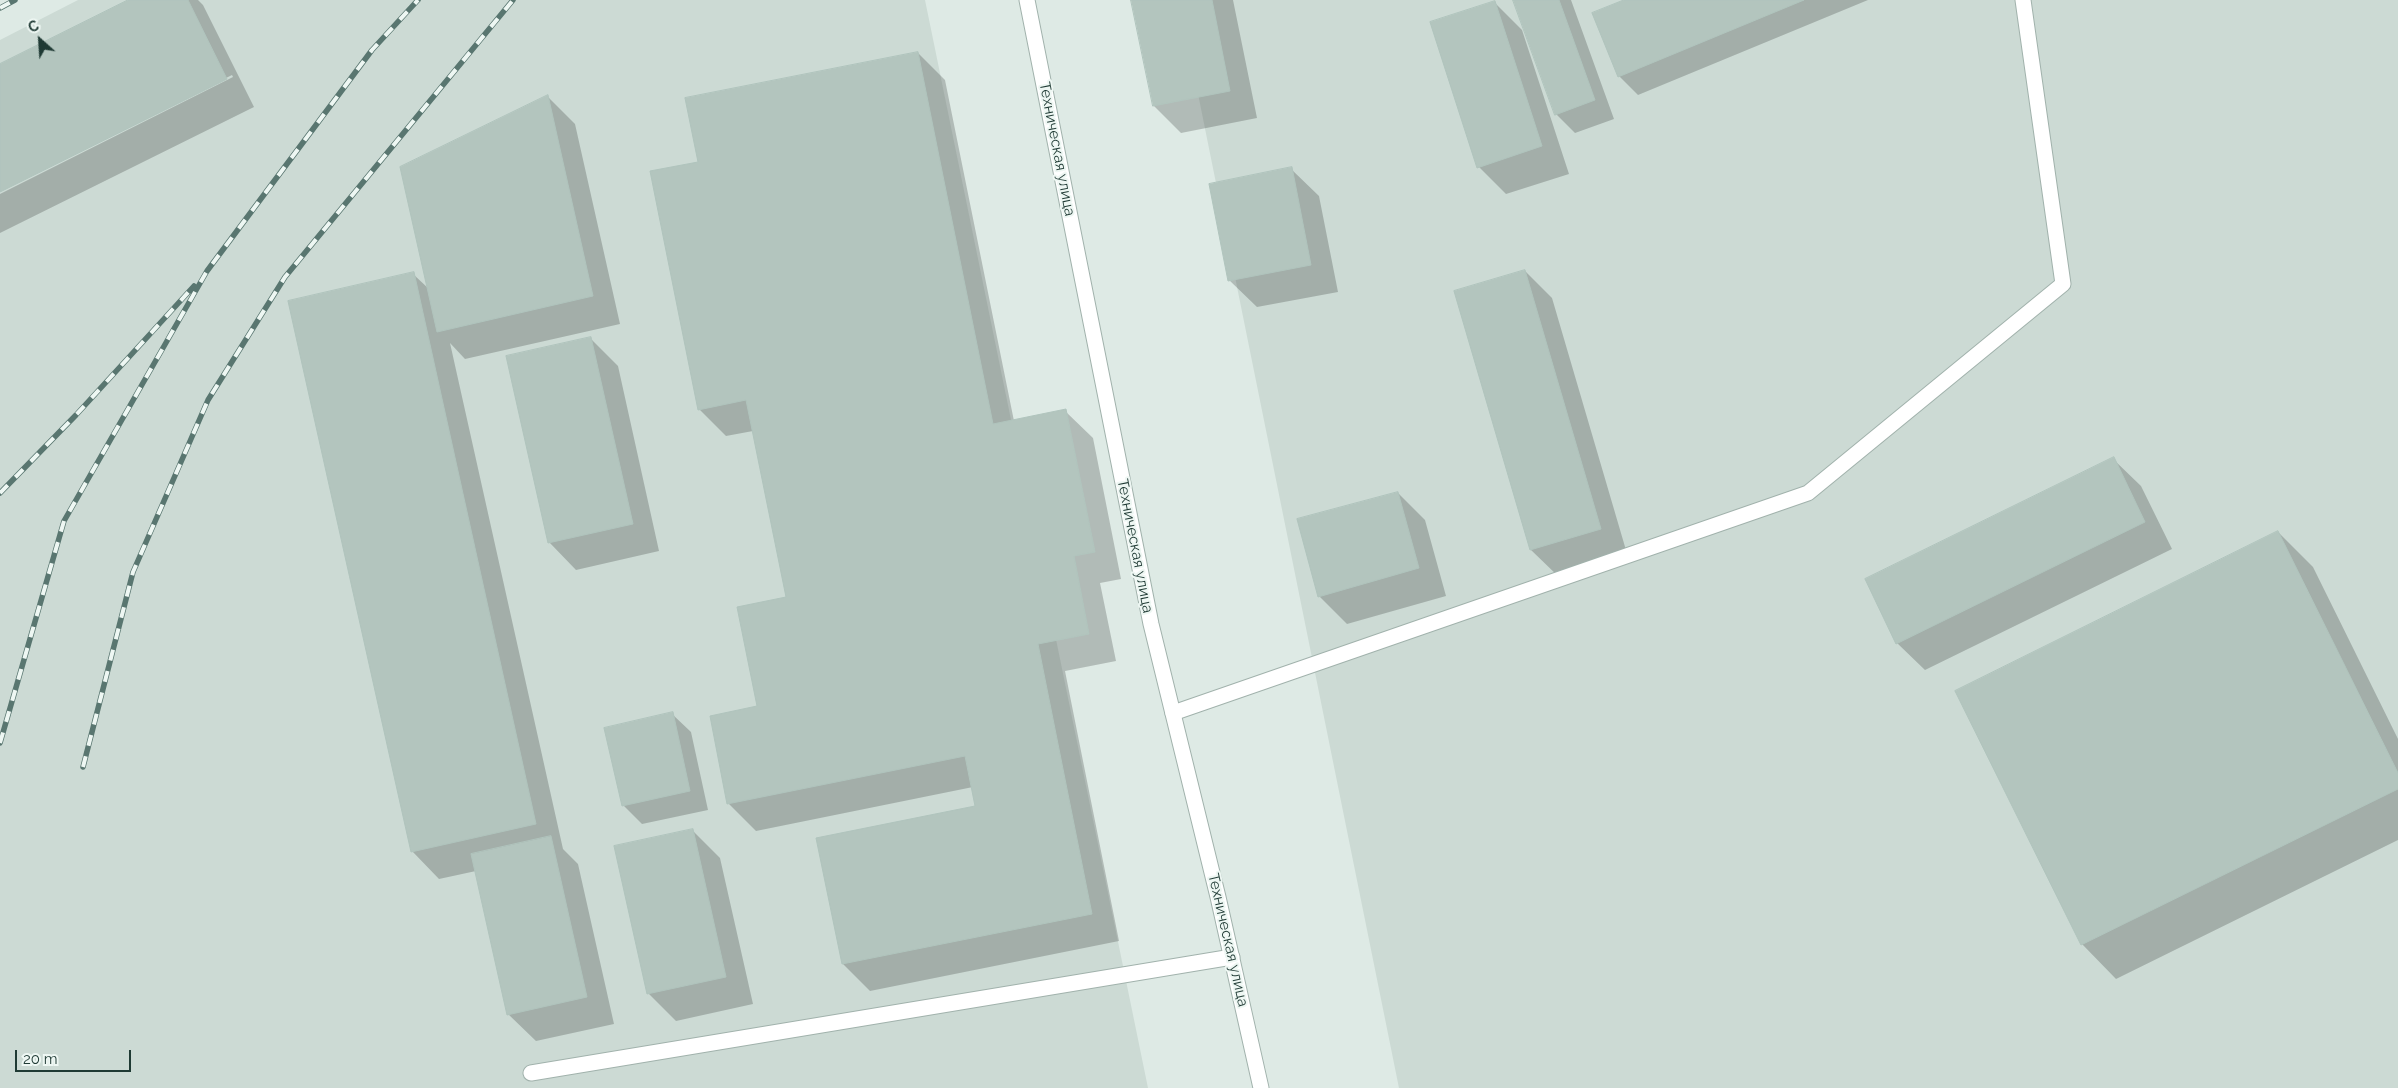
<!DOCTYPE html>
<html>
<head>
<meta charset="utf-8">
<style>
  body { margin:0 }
  #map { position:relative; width:2398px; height:1088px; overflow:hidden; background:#deeae5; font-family:Raleway,sans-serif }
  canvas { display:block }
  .north { position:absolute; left:15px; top:15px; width:50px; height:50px; -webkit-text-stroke:4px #eef7f3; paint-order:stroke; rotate:334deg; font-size:14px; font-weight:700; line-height:20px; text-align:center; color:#1f3a34 }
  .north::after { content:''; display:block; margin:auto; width:18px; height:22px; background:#1f3a34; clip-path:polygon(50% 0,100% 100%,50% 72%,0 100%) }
  .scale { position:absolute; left:15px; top:1050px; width:116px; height:22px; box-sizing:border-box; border:2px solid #1f3a34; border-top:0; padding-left:6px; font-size:15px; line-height:18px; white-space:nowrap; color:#1f3a34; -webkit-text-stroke:4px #eef7f3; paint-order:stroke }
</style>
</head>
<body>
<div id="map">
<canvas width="2398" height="1088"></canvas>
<div class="north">С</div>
<div class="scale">20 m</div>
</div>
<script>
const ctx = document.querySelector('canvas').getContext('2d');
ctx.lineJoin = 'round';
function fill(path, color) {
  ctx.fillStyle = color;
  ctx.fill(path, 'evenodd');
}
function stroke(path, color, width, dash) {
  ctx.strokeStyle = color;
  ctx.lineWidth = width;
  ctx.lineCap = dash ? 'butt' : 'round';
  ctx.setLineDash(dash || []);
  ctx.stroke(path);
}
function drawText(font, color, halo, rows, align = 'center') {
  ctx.font = font + ' Raleway,sans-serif';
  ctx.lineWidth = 4;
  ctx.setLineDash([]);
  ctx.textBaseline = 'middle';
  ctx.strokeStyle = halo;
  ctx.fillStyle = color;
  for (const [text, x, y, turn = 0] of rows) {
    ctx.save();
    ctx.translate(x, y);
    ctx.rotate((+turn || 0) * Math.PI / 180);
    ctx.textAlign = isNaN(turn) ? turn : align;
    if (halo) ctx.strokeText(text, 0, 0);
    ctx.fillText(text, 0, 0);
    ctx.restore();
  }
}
fill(new Path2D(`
  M78 0H925L1148 1088H0V40Z
  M1179 0H2398V1088H1399Z`), '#ccdad4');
fill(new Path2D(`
  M130 0H198L203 5 254 107 0 233V194L233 77 232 75 0 191V65Z
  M1133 0H1233L1257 118 1181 133 1154 106Z
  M1515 0H1571L1614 119 1575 133 1556 114Z
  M1627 0H1868L1638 95 1619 76Z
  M1495 3 1522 30 1569 174 1506 194 1479 167Z
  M918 53 945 80 1014 421 1065 411 1093 438 1121 579 1100 583 1116 661 1065 671 1119 941 870 991 843 964 977 807 973 787 756 831 729 804 758 707 787 598 753 431 726 436 699 409V163Z
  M548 97 575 124 620 324 465 359 450 343 563 849 578 864 614 1024 536 1041 508 1014 476 871 439 879 412 851 413 274 429 289Z
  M1291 169 1319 196 1338 292 1257 307 1229 280Z
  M1525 271 1552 298 1628 557 1559 577 1531 550Z
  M591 339 618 366 659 551 576 570 549 542Z
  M2113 459 2141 486 2172 549 1925 670 1897 643Z
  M1398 493 1425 520 1446 596 1347 624 1319 596Z
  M2278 532 2313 567 2398 739V840L2116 979 2082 944Z
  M672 714 691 732 708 810 642 824 623 805Z
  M692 830 720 858 753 1004 676 1021 649 994 616 847Z`), '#0003');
const building = new Path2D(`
  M128 0H188L227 79 0 192V64Z
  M1131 0H1212L1230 91 1153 106Z
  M1513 0H1559L1595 100 1555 115Z
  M1624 0H1804L1618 77 1592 13Z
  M1495 1 1542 146 1477 168 1430 22Z
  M918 52 993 424 1066 409 1095 552 1074 556 1089 634 1038 644 1092 914 842 964 816 838 975 806 965 756 727 804 710 716 757 706 737 607 786 597 746 400 698 410 650 171 698 162 685 98Z
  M548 95 593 296 437 332 400 167Z
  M1292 167 1311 265 1228 281 1209 184Z
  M1525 270 1601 529 1530 550 1454 291Z
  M414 272 536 824 411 852 288 301Z
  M591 337 633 524 548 543 506 356Z
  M2114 457 2145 522 1896 644 1865 579Z
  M1398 492 1419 568 1318 597 1297 519Z
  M2278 531 2398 773V789L2081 945 1955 691Z
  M673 712 690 791 622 806 604 728Z
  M693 829 726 977 647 994 614 846Z
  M551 836 587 997 507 1015 471 854Z`);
fill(building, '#b3c5be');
stroke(building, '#b0c4bd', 1);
const lane = new Path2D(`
  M1173 713 1808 493 2063 284 2023 0
  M531 1073 1232 957`);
const street = new Path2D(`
  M1027 0 1151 624 1218 897 1261 1088`);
stroke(lane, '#a1b2ac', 17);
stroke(street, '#a1b2ac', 17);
stroke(lane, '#fff', 15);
stroke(street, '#fff', 15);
const rail = new Path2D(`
  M0 8 15 0
  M0 493 76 415 194 286
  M0 743 64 521 207 271 372 50 418 0
  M83 767 133 572 208 400 285 277 513 0`);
stroke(rail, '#597670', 5.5);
stroke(rail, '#eef7f3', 4, [11]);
drawText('15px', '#1f3a34', '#eef7f3', [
  ["Техническая улица",1057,149,79],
  ["Техническая улица",1135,546,79],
  ["Техническая улица",1228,940,77]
]);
</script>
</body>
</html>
